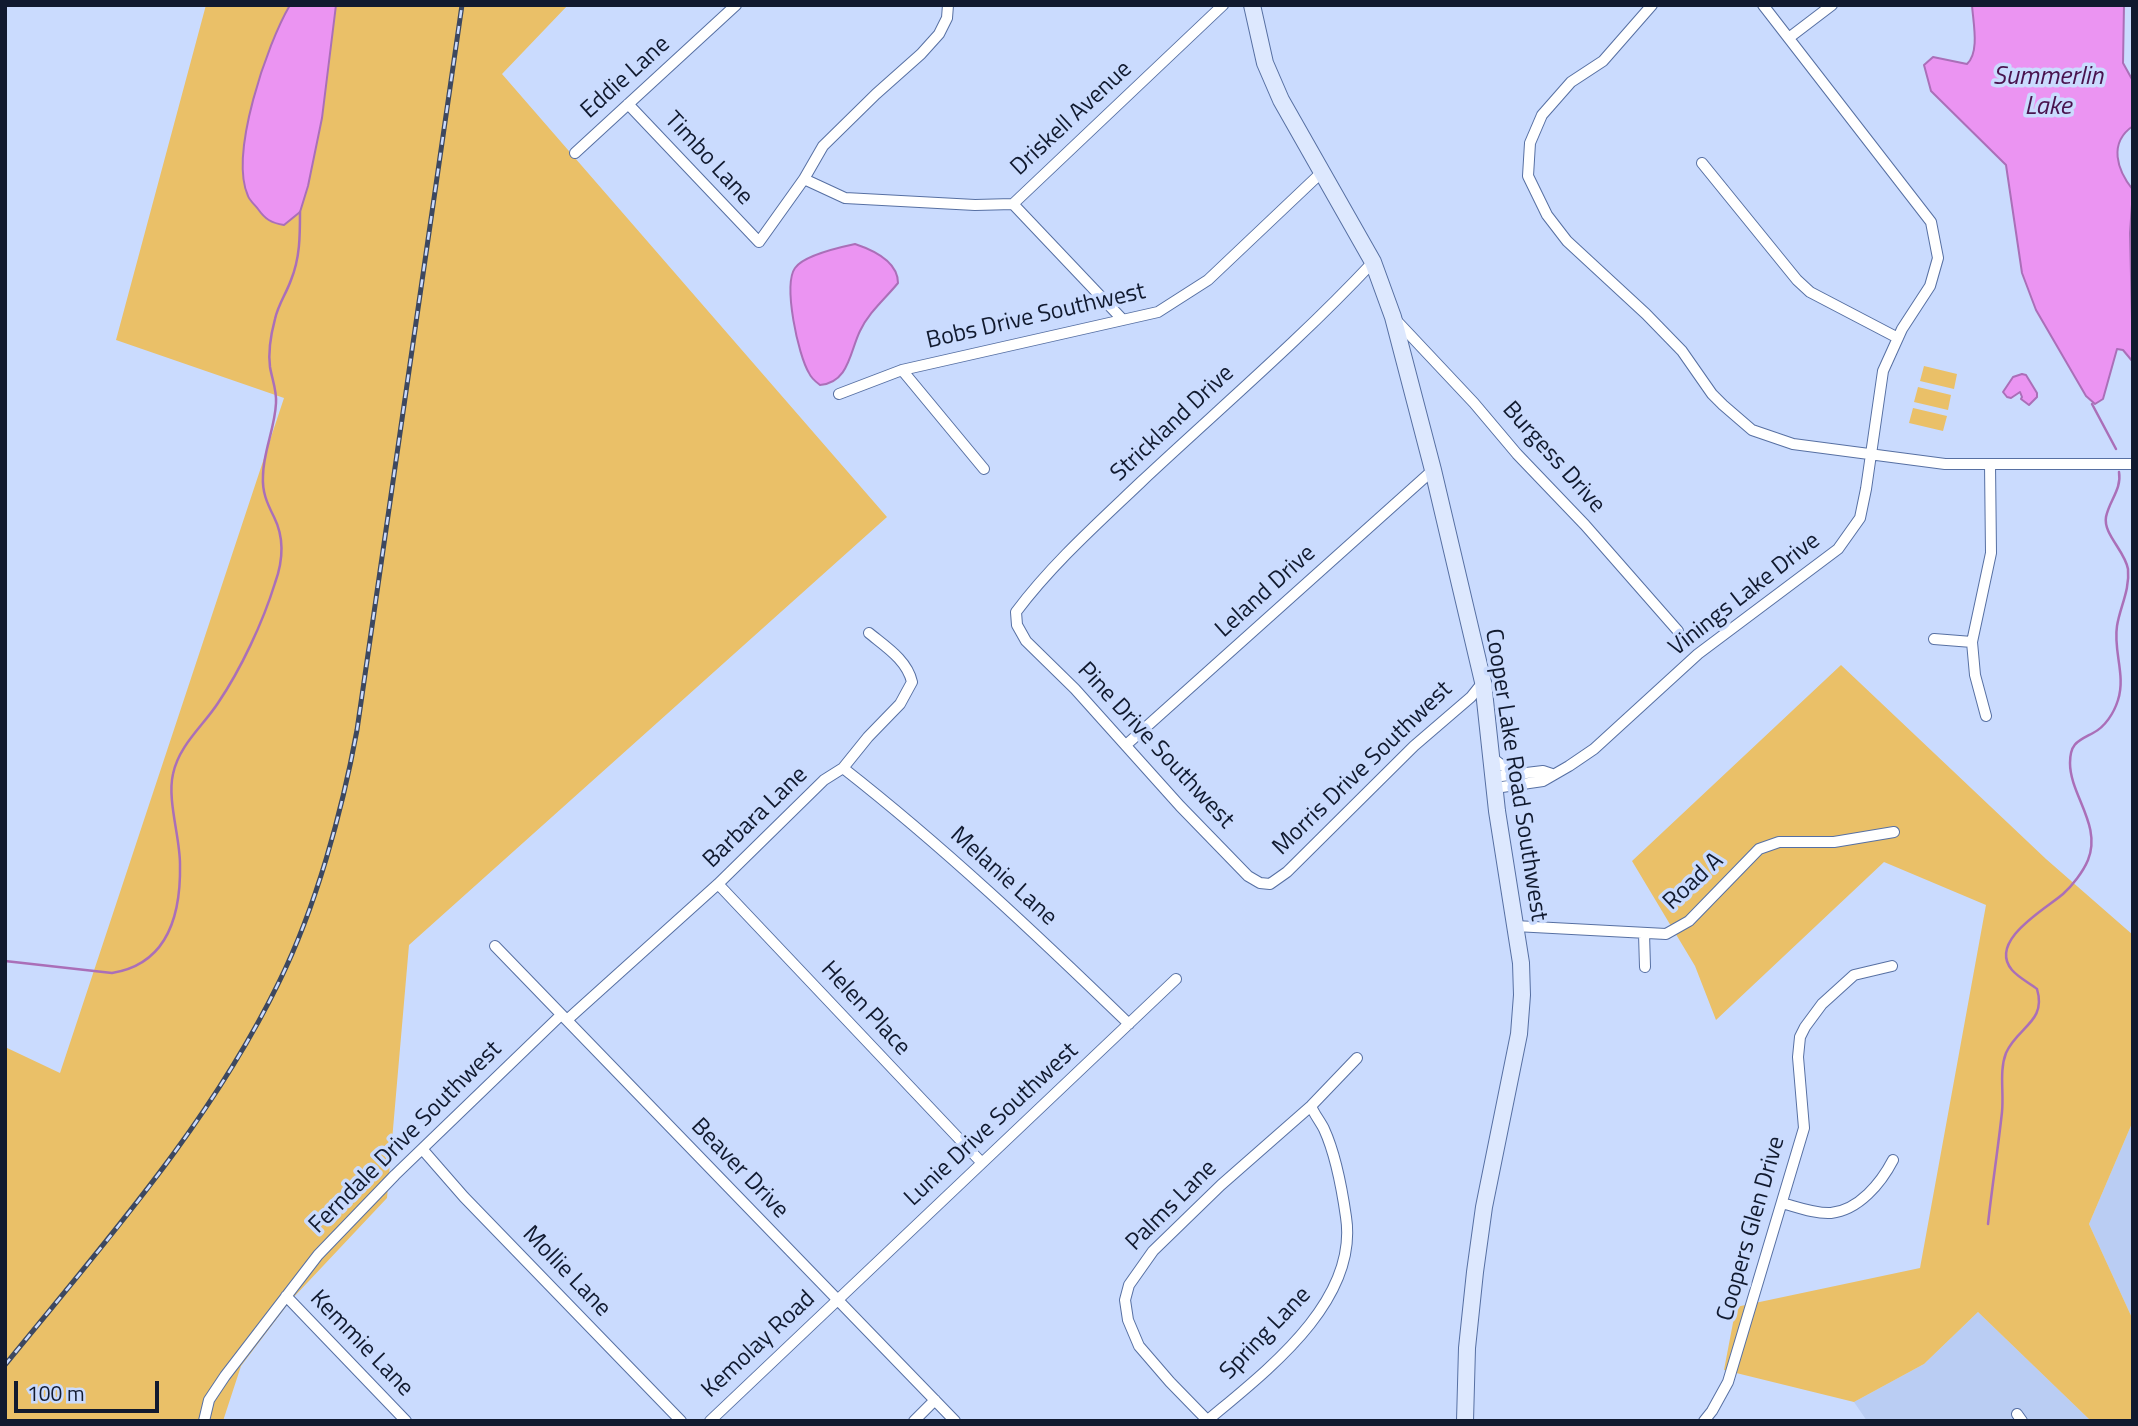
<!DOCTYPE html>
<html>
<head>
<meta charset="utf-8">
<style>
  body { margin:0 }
  #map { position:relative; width:2138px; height:1426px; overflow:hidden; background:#cadbfe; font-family:"Titillium Web",sans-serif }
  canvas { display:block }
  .frame { position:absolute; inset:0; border:7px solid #111a2f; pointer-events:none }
  .scale { position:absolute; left:14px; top:1381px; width:145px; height:32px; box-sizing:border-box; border:4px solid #111a2f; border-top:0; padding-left:9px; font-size:21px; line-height:24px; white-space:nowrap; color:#111a2f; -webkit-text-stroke:5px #cadbfe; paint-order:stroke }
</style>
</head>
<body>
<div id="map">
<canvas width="2138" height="1426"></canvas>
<div class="frame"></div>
<div class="scale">100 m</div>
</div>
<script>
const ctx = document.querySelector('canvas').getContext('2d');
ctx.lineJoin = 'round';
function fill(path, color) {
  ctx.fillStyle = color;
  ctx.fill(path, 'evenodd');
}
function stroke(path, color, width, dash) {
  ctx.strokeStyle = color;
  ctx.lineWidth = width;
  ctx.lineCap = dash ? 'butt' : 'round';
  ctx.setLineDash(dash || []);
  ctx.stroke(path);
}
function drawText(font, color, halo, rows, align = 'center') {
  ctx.font = font + ' "Titillium Web",sans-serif';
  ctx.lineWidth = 7;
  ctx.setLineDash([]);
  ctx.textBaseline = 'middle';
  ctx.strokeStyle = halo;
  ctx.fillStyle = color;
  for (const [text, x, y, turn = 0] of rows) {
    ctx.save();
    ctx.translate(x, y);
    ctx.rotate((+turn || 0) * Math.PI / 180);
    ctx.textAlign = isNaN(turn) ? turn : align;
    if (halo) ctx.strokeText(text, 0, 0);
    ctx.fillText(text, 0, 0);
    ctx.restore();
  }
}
fill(new Path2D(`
  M2133 1121V1320L2089 1224Z
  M1978 1312 2091 1421H1867L1854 1402 1924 1364Z`), '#bacdf3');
fill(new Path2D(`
  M206 5H568L502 74 887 517 409 945 387 1198 291 1300 241 1366 223 1421H5V1047L60 1073 284 398 116 340Z
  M1924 366 1957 374 1954 389 1920 381Z
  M1918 387 1951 395 1948 410 1914 402Z
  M1913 408 1947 416 1943 431 1909 423Z
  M1841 665 2046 859 2133 935V1121L2089 1224 2133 1320V1421H2091L1978 1312 1924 1364 1854 1402 1724 1370 1736 1307 1920 1268 1986 905 1884 862 1716 1020 1695 966 1632 861Z`), '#eac068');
const water = new Path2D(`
  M290 5H336L322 118 308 186 300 212 284 225C271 223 265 219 258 209 255 205 250 201 248 196 229 154 267 44 290 5Z
  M1972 5H2124L2123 63 2133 81V126C2108 143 2117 170 2133 190L2130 233 2133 362 2123 350 2117 349 2103 399 2095 404 2086 396 2036 310 2022 273 2006 165 1931 91 1924 65 1933 57 1967 64C1980 52 1973 22 1972 5Z
  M855 244C873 250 898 262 898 283 885 299 869 312 860 331 850 351 849 383 820 385 816 382 811 378 809 373 798 355 783 285 795 268 803 256 841 247 855 244Z
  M2022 374 2026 375 2037 393V397L2029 405 2021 399 2022 397 2020 392 2011 398 2007 397 2003 392 2013 377Z`);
fill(water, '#eb94f2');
stroke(water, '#aa6fb8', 2);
stroke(new Path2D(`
  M2092 404 2116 449
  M5 961 112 973C168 964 181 914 180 864 180 837 167 800 173 774 179 745 203 726 218 703 241 669 263 622 275 583 283 561 285 539 274 517 267 503 262 492 263 476 263 452 275 428 276 403 277 391 272 379 270 367 268 352 271 334 275 319 278 305 286 294 291 280 300 258 300 236 300 212
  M1988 1224C1992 1187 1998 1149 2002 1112 2004 1092 1999 1071 2006 1053 2017 1027 2047 1022 2037 989 2029 983 2018 977 2012 970 1987 941 2047 908 2063 894 2072 886 2083 872 2088 860 2102 825 2070 795 2070 763 2070 743 2078 741 2093 733 2105 727 2114 713 2118 700 2126 675 2113 651 2117 626 2120 607 2130 590 2128 569 2125 551 2103 534 2106 517 2109 501 2122 489 2119 472`), '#aa6fb8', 2.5);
const street = new Path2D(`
  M1652 5 1603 61 1571 82 1542 115 1530 143 1528 176 1547 215 1567 241 1646 314 1682 351 1712 394 1723 405 1752 430 1793 444 1945 464H2133
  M1790 37 1832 5
  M628 104 759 242 804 179 823 146 876 94 921 54 939 34 947 18 948 5
  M575 153 736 5
  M1702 163 1797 280 1810 292 1898 338
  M804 179 845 198 975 205 1013 204 1223 5
  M1013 204 1123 320
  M1373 262C1300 340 1219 409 1141 482 1098 523 1052 564 1016 612L1017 625 1026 641 1075 689 1180 806 1248 876 1260 883 1270 884 1287 872 1414 746 1471 697 1483 682
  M1395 319 1474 403 1517 454 1585 525 1678 631
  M902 370 984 469
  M839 394 902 370 1158 312 1208 280 1322 172
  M1934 639 1972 642
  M1986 716 1975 675 1972 642 1991 553 1990 464
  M1126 745 1433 470
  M1491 757 1503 766 1522 772
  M843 768C944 847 1037 935 1129 1024
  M1493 777 1543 771 1552 774
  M1495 788 1543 781 1569 766 1594 749 1698 654 1838 549 1860 518 1866 489 1883 371 1902 329 1930 286 1938 258 1931 222 1763 5
  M718 884 982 1163
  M1515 926 1666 934 1689 921 1759 849 1779 842H1834L1894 832
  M1644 933 1645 967
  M495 946 955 1421
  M567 1020 718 884 824 780 843 768 868 737 900 704 912 682C907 660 886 647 869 633
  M423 1150 464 1197 681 1421
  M1782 1203C1797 1207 1815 1214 1831 1213 1859 1210 1881 1183 1893 1160
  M286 1296 406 1421
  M2017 1414 2022 1421
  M1208 1420C1265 1372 1359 1302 1346 1217 1342 1189 1336 1155 1324 1129 1320 1121 1314 1114 1311 1106
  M204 1421 209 1400 225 1376 318 1255 395 1175 561 1015
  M710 1421 1176 979
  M914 1421 935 1400
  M1208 1421 1170 1382 1139 1346 1128 1320 1125 1300 1129 1285 1153 1251 1221 1185 1311 1106 1357 1058
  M1704 1421 1712 1411 1728 1382 1804 1128 1798 1057 1800 1037 1805 1027 1822 1004 1854 975 1892 966`);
const secondary = new Path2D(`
  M1252 5 1265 63 1281 100 1373 262 1393 317 1433 470 1483 682 1497 811 1521 963 1522 995 1519 1034 1484 1207 1475 1272 1467 1348 1465 1421`);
stroke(street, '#5770a3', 12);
stroke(secondary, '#5770a3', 18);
stroke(street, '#fff', 10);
stroke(secondary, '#dde8fe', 16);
const rail = new Path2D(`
  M5 1365C104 1243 210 1124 279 982 316 907 342 812 357 730L462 5`);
stroke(rail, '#3d4860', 5);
stroke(rail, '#cadbfe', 2.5, [8]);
drawText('24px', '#111a2f', '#cadbfe', [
  ["Eddie Lane",626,78,-42],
  ["Driskell Avenue",1072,119,-43],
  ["Timbo Lane",708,159,47],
  ["Bobs Drive Southwest",1036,317,-13],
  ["Strickland Drive",1173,424,-43],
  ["Burgess Drive",1553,458,48],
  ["Leland Drive",1266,592,-42],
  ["Vinings Lake Drive",1745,595,-38],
  ["Pine Drive Southwest",1155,746,47],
  ["Morris Drive Southwest",1363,769,-44],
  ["Cooper Lake Road Southwest",1515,775,81],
  ["Barbara Lane",756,818,-44],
  ["Melanie Lane",1003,877,42],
  ["Road A",1694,882,-43],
  ["Helen Place",865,1009,47],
  ["Lunie Drive Southwest",992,1125,-43],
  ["Ferndale Drive Southwest",406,1138,-45],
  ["Beaver Drive",739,1169,46],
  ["Palms Lane",1172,1206,-45],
  ["Coopers Glen Drive",1752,1229,-74],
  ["Mollie Lane",566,1272,46],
  ["Spring Lane",1266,1334,-46],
  ["Kemmie Lane",361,1344,46],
  ["Kemolay Road",759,1345,-43]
]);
drawText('italic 26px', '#49134e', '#cadbfe', [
  ["Summerlin",2048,78],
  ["Lake",2048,108]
]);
</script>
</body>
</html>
